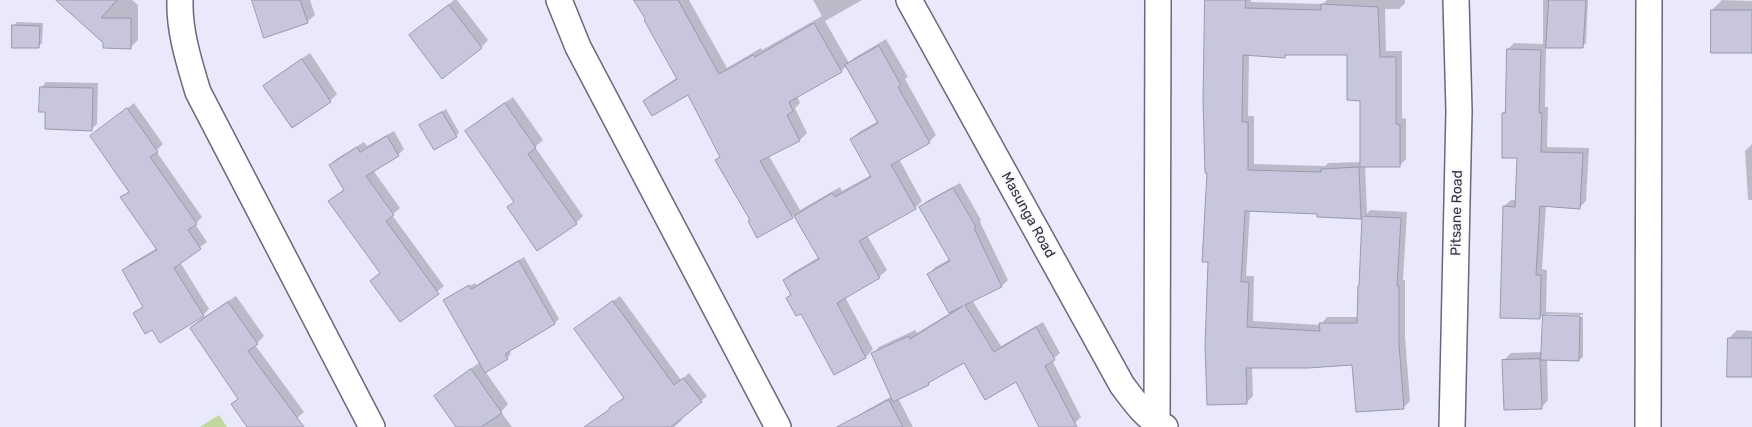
<!DOCTYPE html>
<html>
<head>
<meta charset="utf-8">
<style>
  body { margin:0 }
  canvas { display:block; background:#e9e9fb }
</style>
</head>
<body>
<canvas width="1752" height="427"></canvas>
<script>
const ctx = document.querySelector('canvas').getContext('2d');
ctx.lineJoin = 'round';
function fill(path, color) {
  ctx.fillStyle = color;
  ctx.fill(path, 'evenodd');
}
function stroke(path, color, width, dash) {
  ctx.strokeStyle = color;
  ctx.lineWidth = width;
  ctx.lineCap = dash ? 'butt' : 'round';
  ctx.setLineDash(dash || []);
  ctx.stroke(path);
}
function drawText(font, color, halo, rows, align = 'center') {
  ctx.font = font + ' Rubik,sans-serif';
  ctx.lineWidth = 4;
  ctx.setLineDash([]);
  ctx.textBaseline = 'middle';
  ctx.strokeStyle = halo;
  ctx.fillStyle = color;
  for (const [text, x, y, turn = 0] of rows) {
    ctx.save();
    ctx.translate(x, y);
    ctx.rotate((+turn || 0) * Math.PI / 180);
    ctx.textAlign = isNaN(turn) ? turn : align;
    if (halo) ctx.strokeText(text, 0, 0);
    ctx.fillText(text, 0, 0);
    ctx.restore();
  }
}
fill(new Path2D(`
  M219 415 227 427H200Z`), '#c1d89d');
fill(new Path2D(`
  M58 0H132L138 5V40L131 47 104 42Z
  M253 0H310L315 15 307 22Z
  M454 0H457L488 40 481 48 410 35Z
  M636 0H689L727 68 761 48 762 50 822 16 813 0H862L825 21 849 63 854 58 886 39 908 77 905 79 936 135 929 142 899 159 922 201 915 208 867 235 887 270 879 277 845 297 873 349 866 357 834 373 802 312 788 298 792 294 784 280 792 273 819 257 794 215 792 217 751 220 717 160 720 156 688 93 644 101 652 94 678 77ZM847 66 878 121 859 132 851 139 871 175 842 191 840 187 800 210 769 156 800 140 807 133 795 108 800 103 797 96 841 71Z
  M1206 0H1251V2L1323 4 1327 0H1405V3L1399 9H1385L1386 51H1402V118L1406 119V159L1399 166 1365 165 1367 213 1370 210 1407 212 1403 280H1405V337L1410 401 1403 408 1353 364 1252 367 1253 396 1246 403 1210 261ZM1348 53 1361 99V162L1328 163 1325 166 1254 164V116H1248L1249 54 1285 56 1287 54ZM1250 210 1319 213 1361 217 1364 214 1361 284 1359 286V317H1327L1320 325 1253 321 1254 276H1246Z
  M1543 0H1588L1586 43 1582 47H1546L1545 107H1548L1547 147 1589 148 1586 201 1580 207 1546 205 1542 269 1547 270 1546 312 1583 313V315L1546 314V316L1583 317V357L1579 360 1547 359 1548 400 1541 408 1504 360 1511 353 1543 352 1544 314 1540 318 1504 206 1511 200H1516L1518 157 1503 113 1506 110 1508 49 1514 43 1543 44Z
  M1722 0 1752 1V52L1712 10Z
  M17 22 43 23 42 43 38 47 14 25Z
  M310 53 337 94 330 101 265 86 272 79Z
  M46 82 98 83 97 124 91 129 46 111 41 88Z
  M513 97 543 140 535 147 583 216 576 223 515 201 467 131 474 124Z
  M134 103 163 144 156 151 202 217 195 224 207 242 180 262 209 309 203 315 153 329 134 314 144 305 123 271 130 264 157 248 122 198 130 190 91 136Z
  M446 109 459 132 456 136 421 125Z
  M394 131 404 149 398 155 373 170 400 208 392 215 444 286 401 320 371 281 381 272 330 201 344 189 330 165 336 159 364 142 367 146Z
  M1752 144V200H1748L1745 151Z
  M960 183 981 220 980 222 1008 280 1002 286 972 300 1001 346 1043 322 1060 353 1052 360 1081 417 1075 423 1068 427H1041L1017 380 965 362 934 378 929 384 898 398 913 427H862L857 418 865 411 892 396 873 354 879 347 915 330 917 333 950 313 929 274 935 267 950 259 921 207 927 201Z
  M524 257 559 319 555 323 509 350 511 354 507 358 485 371 508 404 501 412 512 427H458L436 396 443 389 480 362 448 299 475 283 476 285Z
  M236 296 264 336 255 345 304 412 287 427H249L232 405 239 398 191 328 198 321Z
  M620 296 681 380 689 373 707 396 681 418 682 420 674 427H591L589 425 625 397 582 323Z
  M1737 330 1752 331V376L1729 338Z`), '#0003');
const building = new Path2D(`
  M56 0H117L101 18H131V49L103 48V43Z
  M252 0H300L308 23 264 38Z
  M634 0H678L719 74 753 55 755 57 814 23 842 72 789 102 793 111 787 115 800 141 760 161 793 218 757 238 748 221 750 220 715 160 720 157 688 95 652 116 643 101 677 79 644 20 645 19Z
  M1205 0H1246L1245 8 1321 10V4L1378 7 1380 57H1396V124L1400 125V167H1360V101L1347 100V55H1285V58L1243 55 1242 122H1248V170L1321 172V169L1359 167 1361 219 1317 217V214L1245 211 1241 282H1249L1247 327 1320 331 1319 323H1357L1358 286H1359L1362 216 1401 218 1397 286H1399V344L1404 409 1356 412 1352 365 1308 368H1246L1247 404 1207 405 1205 346 1208 262H1202L1207 173H1205L1203 101Z
  M1549 0H1586L1583 48H1546Z
  M449 5 482 48 442 79 409 35Z
  M1711 10H1752V53H1711Z
  M12 25 40 26 39 48H12Z
  M879 46 901 85 898 87 930 143 891 165 916 209 859 241 880 278 837 303 866 358 834 375 801 314 796 316 786 298 791 295 783 280 819 259 794 216 832 193 835 197 871 177 850 139 878 123 845 65Z
  M1507 49 1541 50 1539 113H1542L1541 152 1583 153 1580 209 1540 206 1536 275H1541L1540 319 1500 318 1503 206 1515 207 1517 158H1502V113H1505Z
  M302 59 331 102 292 128 263 86Z
  M40 87 93 88 92 131 45 129V112H39Z
  M505 103 536 148 528 154 577 224 537 251 507 207 514 202 465 131Z
  M127 108 158 152 150 157 197 224 188 230 201 249 174 268 204 316 160 343 152 330 145 334 133 313 143 307 122 270 157 250 120 197 129 192 90 136Z
  M442 112 457 137 434 150 419 125Z
  M387 136 399 156 366 176 394 215 386 221 439 294 400 322 370 281 380 273 328 201 344 190 329 165 357 147 360 152Z
  M953 188 976 227 974 228 1002 287 965 305 994 352 1036 327 1055 360 1045 366 1077 427H1039L1016 382 985 400 964 363 928 383 929 385 893 402 871 353 909 336 910 339 963 306 949 313 927 274 950 261 919 207Z
  M519 261 555 324 505 354 508 359 485 373 443 300 469 285 471 289Z
  M613 301 674 385 683 378 702 402 671 427H584L610 409 609 408 624 398 574 329Z
  M228 302 258 344 248 351 304 427H247L231 404 238 399 190 328Z
  M1543 315 1580 316 1579 361 1541 360Z
  M1728 338H1752V377H1727Z
  M1540 359 1542 409 1504 410 1502 360Z
  M471 369 502 413 481 427H456L434 396Z
  M889 400 903 427H837Z`);
fill(building, '#c7c6dd');
stroke(building, '#9998ae', 1);
const street = new Path2D(`
  M180 0C179 31 189 62 198 92L372 427
  M559 0 578 47 778 427
  M909 0 1122 385C1134 401 1146 419 1165 427
  M1157 424 1158 0
  M1452 427 1459 111 1456 0
  M1648 427 1649 0`);
stroke(street, '#69687c', 28);
stroke(street, '#fff', 25);
drawText('14px', '#2f2f38', '#f7f7fc', [
  ["Pitsane Road",1457,213,-89],
  ["Masunga Road",1028,215,61]
]);
</script>
</body>
</html>
